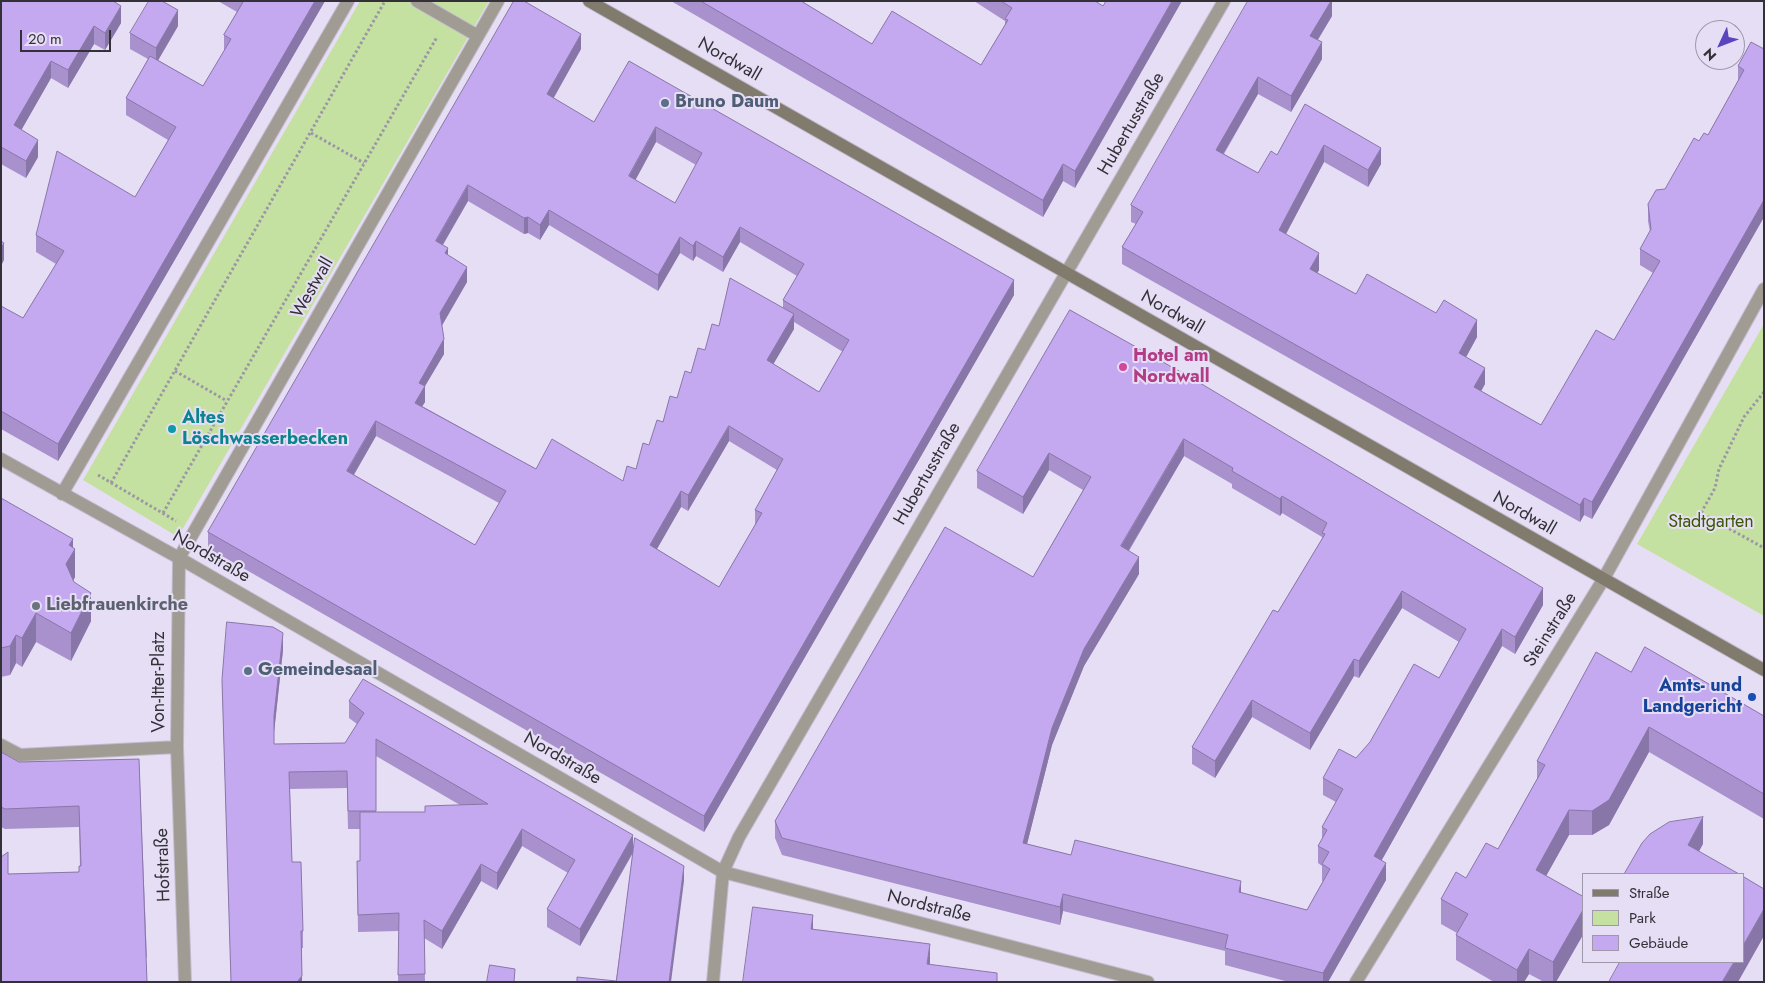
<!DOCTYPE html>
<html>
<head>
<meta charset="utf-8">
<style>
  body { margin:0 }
  #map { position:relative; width:1765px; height:983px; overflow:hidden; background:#e6def5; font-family:Jost,sans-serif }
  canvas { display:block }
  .frame { position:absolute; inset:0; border:2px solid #333038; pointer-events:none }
  .legend { position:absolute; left:1582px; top:873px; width:162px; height:90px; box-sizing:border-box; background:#e6def5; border:1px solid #9e98a9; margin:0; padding:6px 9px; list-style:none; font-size:15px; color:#333038 }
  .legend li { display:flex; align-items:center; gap:10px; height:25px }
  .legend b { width:25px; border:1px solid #9e98a9 }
  .north { position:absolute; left:1695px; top:20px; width:50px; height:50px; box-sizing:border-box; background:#e6def5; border:1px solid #9e98a9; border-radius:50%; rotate:227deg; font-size:14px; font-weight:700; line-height:20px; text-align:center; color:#333038 }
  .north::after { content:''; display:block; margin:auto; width:18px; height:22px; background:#5945bd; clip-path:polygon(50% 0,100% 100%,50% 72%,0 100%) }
  .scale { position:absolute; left:20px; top:30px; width:91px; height:22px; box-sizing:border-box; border:2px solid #333038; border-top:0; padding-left:6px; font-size:15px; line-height:18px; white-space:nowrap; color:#333038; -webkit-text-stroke:4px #e6def5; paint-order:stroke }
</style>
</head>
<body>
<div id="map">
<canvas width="1765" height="983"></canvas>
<div class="frame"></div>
<ul class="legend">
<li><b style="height:6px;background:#817b6d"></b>Straße</li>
<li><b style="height:14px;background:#c5e1a1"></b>Park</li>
<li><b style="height:14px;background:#c4a9f0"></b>Gebäude</li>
</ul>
<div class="north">N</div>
<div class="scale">20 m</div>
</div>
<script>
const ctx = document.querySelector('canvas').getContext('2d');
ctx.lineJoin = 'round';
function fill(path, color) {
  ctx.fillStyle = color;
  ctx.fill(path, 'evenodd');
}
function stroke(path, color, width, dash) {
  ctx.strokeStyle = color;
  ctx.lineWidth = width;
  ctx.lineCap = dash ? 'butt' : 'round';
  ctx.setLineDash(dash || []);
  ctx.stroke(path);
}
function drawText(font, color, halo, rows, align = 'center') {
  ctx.font = font + ' Jost,sans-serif';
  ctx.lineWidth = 4;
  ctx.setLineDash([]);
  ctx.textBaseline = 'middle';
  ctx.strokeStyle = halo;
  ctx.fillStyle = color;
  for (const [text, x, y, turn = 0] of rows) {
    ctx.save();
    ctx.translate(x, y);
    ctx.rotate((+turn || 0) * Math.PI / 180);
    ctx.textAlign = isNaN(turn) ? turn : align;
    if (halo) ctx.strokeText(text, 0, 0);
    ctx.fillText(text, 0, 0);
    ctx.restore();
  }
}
fill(new Path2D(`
  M360 1H489L178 537 83 480Z
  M1764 324V616L1637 544Z`), '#c5e1a1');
const street = new Path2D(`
  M478 36 498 1
  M1 459 179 558 723 872 1148 982
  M62 494 348 1
  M1 745 20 755 177 747
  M185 982 177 747 179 558 478 36 417 1
  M713 982 723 872 739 837 1224 1
  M1356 982 1603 580 1764 289`);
const secondary = new Path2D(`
  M589 1 1764 670`);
stroke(street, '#c2bbcf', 14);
stroke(secondary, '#c2bbcf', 14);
stroke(new Path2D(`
  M311 133 364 163
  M175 371 227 401
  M1764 392 1744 417 1719 469 1715 488 1701 513 1764 548
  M98 475 176 521
  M111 483 385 1
  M163 513 437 37`), '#9c96a6', 3, [2.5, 2.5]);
stroke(street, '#a19c93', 12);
stroke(secondary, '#817b6d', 12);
fill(new Path2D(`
  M1 1 121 23 105 50 94 44 68 88 51 78 21 130 38 157 26 178 1 164Z
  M218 1H325L58 461 1 429V306L23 318 56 264 36 252V235L135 197 168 140 126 115V98L148 59 130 49V33L178 26 158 60 203 86 224 51V35L237 12Z
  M514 1 581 49 553 98 594 122 629 61 1014 295 704 832 208 548V532ZM656 142 696 165 675 203 635 180ZM468 201 524 234 528 233 540 240 549 225 658 291 680 253 693 261 696 256 723 272 740 242 797 276 783 300V308L719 326 636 469 623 481 536 469 422 406 425 402V386L444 354 442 325 467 282 448 255 443 245ZM794 322 843 352 819 392 773 364 794 329ZM376 436 499 503 475 545 354 475ZM729 441 777 470 755 510V525L719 587 657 549 681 507 688 511Z
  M671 1H801L872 44 981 65 1005 25V21L974 1H1095L1075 188 1063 181 1043 217Z
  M1332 1V16L1318 40 1322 59 1291 112 1258 94 1224 154 1258 173 1277 155 1305 104 1381 164 1368 187 1324 162 1286 234 1319 270 1317 273 1356 294 1477 337 1466 357 1485 384 1481 391 1541 425 1614 340 1653 273 1640 265V249L1650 232 1648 221V204L1665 189 1699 141 1708 135 1738 81V66L1764 49V217L1592 519 1584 515 1580 522 1122 264V247L1136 224 1131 222V205Z
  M1070 310 1543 605 1515 654 1502 646 1381 861 1386 880 1328 982H1289L1225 965V951L1063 911 1060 925 782 855 775 838V821L1033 577 1083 490 1049 470 1023 514 977 488V471ZM1184 456 1232 484V488L1280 516 1282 513 1322 537V539L1278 612 1192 747V764L1215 778 1252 717 1310 750 1354 676 1359 678 1402 608 1459 642 1439 678 1356 758 1323 778V795L1336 802 1322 827V839L1318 846V863L1322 866V881H1323L1307 910 1241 893 1071 855 1027 844 1052 745 1084 666 1139 574 1129 551Z
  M1 498 73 547 75 577 73 581 91 621 71 661 36 642 22 667 16 663 10 675 1 677Z
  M283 650 274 731V744L345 743 357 724 349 718V701L633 850 684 881 616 981 633 853 580 946 547 927V909L568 873 522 846 497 890 481 881 442 949 424 938 425 982H398L399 931 358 932 357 861H360V829H348L347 788 290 789 292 862 303 931V948H302V982H231L222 680ZM376 756 460 805 425 812H376Z
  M1631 672 1764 716V819L1649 752 1609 825 1592 835H1569L1546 876 1584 933 1556 982H1544L1529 974 1524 982H1494L1456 960V935L1457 933 1441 924V899L1466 878 1498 849 1537 779V761Z
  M1 752 19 762 139 759 147 958 8 874 79 872 80 866 79 827 5 829 1 827Z`), '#a991ce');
fill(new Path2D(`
  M315 1H325L58 461V444Z
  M1172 1H1182L1075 188V171Z
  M1331 1H1332V16L1310 52V36Z
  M121 6V23L105 50V33Z
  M178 10V26L156 64V48Z
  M94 26V44L68 88V70Z
  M581 34V49L547 110V94Z
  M1322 42V59L1291 112V96Z
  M51 61V78L14 143V125Z
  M1258 77V94L1216 166V150Z
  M656 127V142L629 192V176Z
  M38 140V157L26 178V161Z
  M1324 145V162L1279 247V230Z
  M1381 148V164L1368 187V170Z
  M1063 164V181L1043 217V200Z
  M468 185V201L436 256V241Z
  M1764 200V217L1592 519V502Z
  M549 210V225L540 240V225Z
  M528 217V233L524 234V218Z
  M740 227V242L723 272V257Z
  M680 237V253L658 291V275Z
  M696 241V256L693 261V246Z
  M4 243V260L1 266V248Z
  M448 248V263L445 253Z
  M1319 253V270L1310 286V269Z
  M467 267V282L440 329V313Z
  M1014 280V295L704 832V816Z
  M794 314V329L767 375V360Z
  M1477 320V337L1459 370V353Z
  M444 339V354L425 386V402L415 418V403L419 383Z
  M1485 368V384L1474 404V387Z
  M376 421V436L347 486V471Z
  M729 426V441L688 511V495Z
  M1184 439V456L1121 563V546Z
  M1049 453V470L1023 514V497Z
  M681 491V507L650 561V545Z
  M1282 496V513L1280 516V499Z
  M1584 498V515L1580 522V505Z
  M73 539V553L75 549V577L66 593V564L69 545Z
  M1139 557V574L1084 666 1052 745 1023 860V843L1052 728 1084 649Z
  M1543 588V605L1515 654V637Z
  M1402 591V608L1359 678V661Z
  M91 593V621L71 661V633Z
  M36 613V642L22 667V638Z
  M1502 629V646L1374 874V856Z
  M283 633V650L274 733V716Z
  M16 635V663L10 675V646Z
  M1354 659V676L1310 750V733Z
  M1252 700V717L1215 778V761Z
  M1649 727V752L1609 825 1592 835V811Z
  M1569 810V835L1536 894V870Z
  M1703 817V844L1688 872V845Z
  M522 829V846L497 890V873Z
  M633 835V852L580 946V929Z
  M1386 863V880L1328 982H1323V973Z
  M481 864V881L442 949V931Z
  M684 866V881L671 982H669Z
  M1241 881V899L1239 892Z
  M1063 894V911L1060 925V907Z
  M1584 908V933L1556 982H1553V962Z
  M1764 909V936L1738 982H1722L1734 962H1744V944Z
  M813 915V934L811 929Z
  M930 944V963L927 982V964Z
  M1529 949V974L1524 982H1517V970Z
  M302 976V982H297Z`), '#8976a8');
const building = new Path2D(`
  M1 1H113L121 6 105 33 94 26 68 70 51 61 14 125 38 140 26 161 1 147Z
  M149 1H162L178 10 156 48 130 33Z
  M244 1H315L58 444 1 411V306L23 318 64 251 36 235 57 151 135 197 176 127 126 98 150 56 203 86 231 39 224 35Z
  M514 1H524L581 34 547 94 594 122 629 61 1014 280 704 816 208 532ZM656 127 702 153 675 203 629 176ZM468 185 524 218 528 217 540 225 549 210 658 275 680 237 693 246 696 241 723 257 740 227 804 264 783 300 849 340 819 392 767 360 794 314 730 278 719 326 712 324 705 350 698 348 691 373 685 371 677 398 670 396 663 422 657 420 649 445 643 443 636 469 627 466 623 481 552 439 536 469 415 403 425 386 419 383 444 339 440 313 467 267 445 253 448 248 436 241ZM376 421 506 491 475 545 347 471ZM729 426 783 459 755 510 762 513 719 587 650 545 681 491 688 495Z
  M701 1H801L872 44 892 11 981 65 1008 20 1005 19 1012 8 1001 1H1095L1103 6 1106 1H1172L1075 171 1063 164 1043 200Z
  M1248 1H1331L1310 36 1322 42 1291 96 1258 77 1216 150 1258 173 1271 151 1277 155 1305 104 1381 148 1368 170 1324 145 1279 230 1319 253 1310 269 1356 294 1367 274 1436 313 1444 300 1477 320 1459 353 1485 368 1474 387 1541 425 1596 330 1614 340 1660 261 1640 249 1651 229 1648 204 1656 190 1665 189 1694 138 1699 141 1704 133 1708 135 1744 70 1738 66 1751 42 1764 49V200L1592 502 1584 498 1580 505 1122 247 1143 212 1131 205Z
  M1 241 4 243 1 248Z
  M1070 310 1195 380 1543 588 1515 637 1502 629 1374 856 1386 863 1323 973 1225 948 1228 935 1063 894 1060 907 782 838 775 821 945 527 1033 577 1091 477 1049 453 1023 497 977 471ZM1184 439 1233 468 1232 471 1280 499 1282 496 1327 523 1322 533 1325 534 1278 612 1273 610 1192 747 1215 761 1252 700 1310 733 1354 659 1359 661 1402 591 1466 629 1439 678 1414 664 1370 742 1356 758 1339 749 1323 778 1343 789 1322 827 1327 830 1318 846 1329 852 1322 864 1330 869 1307 910 1239 892 1241 881 1075 840 1071 855 1023 843 1052 728 1084 649 1139 557 1121 546Z
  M1 498 73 539 69 545 75 549 66 564 74 582 91 593 71 633 36 613 22 638 16 635 10 646 1 648Z
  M227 622 273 627 283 633 274 716V744L345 743 364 713 349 701 363 679 633 835 580 929 547 909 575 860 522 829 497 873 481 864 442 931 424 920 425 974 398 975 399 913 358 915 357 861H360V812H425V806L488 804 376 739V811H348L347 771 289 772 292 862H301L303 931H301L302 976 297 982H231L222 680Z
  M1645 647 1764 716V794L1649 727 1609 800 1592 811 1569 810 1536 870 1584 897V908L1553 962 1529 949 1517 970 1456 935 1468 914 1441 899 1456 872 1466 878 1486 843 1498 849 1545 765 1537 761 1596 652 1631 672Z
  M1 752 19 762 139 759 147 982H1V857L8 852V874L79 872V866H81L79 806 5 809 1 807Z
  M1703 817 1688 845 1739 874H1624L1642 843 1650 834 1669 822Z
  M635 838 684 866 669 982H577V977L616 981Z
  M1744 877 1764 889V909L1744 944Z
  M753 907 813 915 811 929 930 944 927 964 997 973V982H743Z
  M1620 962H1734L1722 982H1609Z
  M490 965 515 969 514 982H487Z`);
fill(building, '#c4a9f0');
stroke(building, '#8976a8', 1);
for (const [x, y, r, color] of [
  [665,103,5,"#5c6f8a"],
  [1123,367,5,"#d1479c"],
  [172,429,5,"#0f9aa8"],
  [36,606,5,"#6b7280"],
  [248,671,5,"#5c6f8a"],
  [1752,697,5,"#1a4fb4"]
]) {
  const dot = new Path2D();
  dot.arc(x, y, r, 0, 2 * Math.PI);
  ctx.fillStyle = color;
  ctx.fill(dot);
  stroke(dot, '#e6def5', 2);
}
drawText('18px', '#333038', '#e6def5', [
  ["Nordwall",729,60,30],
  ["Hubertusstraße",1132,124,-60],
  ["Westwall",313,288,-60],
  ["Nordwall",1172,313,30],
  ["Hubertusstraße",928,474,-60],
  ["Nordwall",1524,514,30],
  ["Nordstraße",211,557,30],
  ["Steinstraße",1551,630,-58],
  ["Von-Itter-Platz",160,682,-90],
  ["Nordstraße",562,759,30],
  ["Hofstraße",164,865,-92],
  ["Nordstraße",929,907,14]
]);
drawText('bold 18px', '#4e5e75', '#e6def5', [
  ["Bruno Daum",675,103],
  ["Gemeindesaal",258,671]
], 'left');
drawText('bold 18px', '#b23c85', '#e6def5', [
  ["Hotel am",1133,357],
  ["Nordwall",1133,378]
], 'left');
drawText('bold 18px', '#0d838f', '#e6def5', [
  ["Altes",182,419],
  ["Löschwasserbecken",182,440]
], 'left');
drawText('18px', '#3c5603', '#e6def5', [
  ["Stadtgarten",1711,523]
]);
drawText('bold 18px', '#5b616d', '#e6def5', [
  ["Liebfrauenkirche",46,606]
], 'left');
drawText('bold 18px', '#164399', '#e6def5', [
  ["Amts- und",1742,687],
  ["Landgericht",1742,708]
], 'right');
</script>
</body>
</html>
